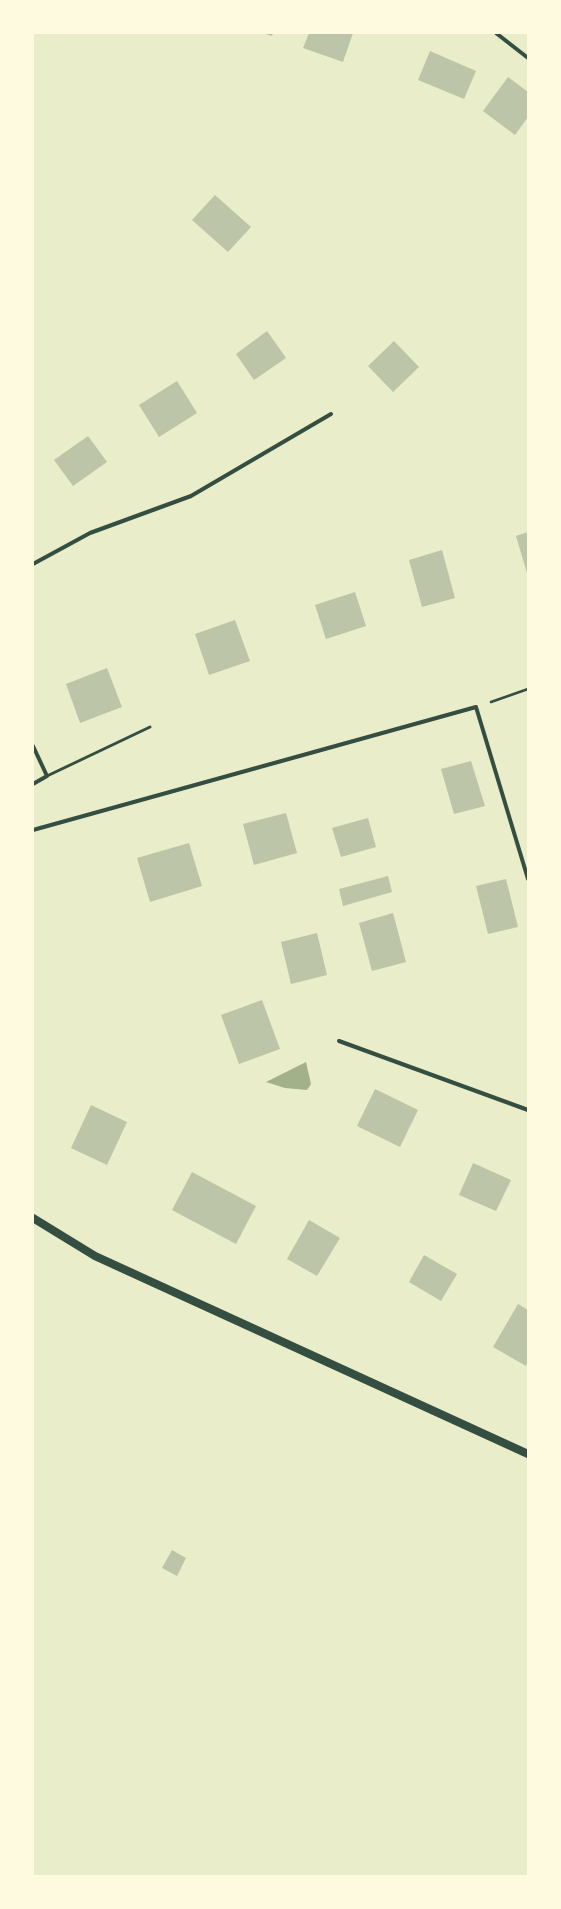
<!DOCTYPE html>
<html>
<head>
<meta charset="utf-8">
<style>
  body { margin:0 }
  #map { position:relative; width:561px; height:1909px; overflow:hidden; background:#e9edc9; font-family:Inter,sans-serif }
  canvas { display:block }
  .frame { position:absolute; inset:0; border:34px solid #fefae0; pointer-events:none }
</style>
</head>
<body>
<div id="map">
<canvas width="561" height="1909"></canvas>
<div class="frame"></div>
</div>
<script>
const ctx = document.querySelector('canvas').getContext('2d');
ctx.lineJoin = 'round';
function fill(path, color) {
  ctx.fillStyle = color;
  ctx.fill(path, 'evenodd');
}
function stroke(path, color, width, dash) {
  ctx.strokeStyle = color;
  ctx.lineWidth = width;
  ctx.lineCap = dash ? 'butt' : 'round';
  ctx.setLineDash(dash || []);
  ctx.stroke(path);
}
fill(new Path2D(`
  M306 1062 311 1084 307 1090 285 1088 266 1082Z`), '#a3b18a');
fill(new Path2D(`
  M262 33H273L272 36Z
  M309 33H353L343 62 303 48Z
  M430 51 476 71 464 99 418 80Z
  M508 77 528 92V117L515 135 483 111Z
  M215 195 251 227 228 252 192 220Z
  M267 331 286 358 254 380 236 354Z
  M394 341 419 367 393 392 368 366Z
  M177 381 197 413 159 437 139 405Z
  M88 436 107 462 73 486 54 460Z
  M528 532V572L527 573 516 536Z
  M442 550 455 598 422 607 409 560Z
  M355 592 366 626 326 639 315 605Z
  M235 620 250 661 209 675 195 634Z
  M107 668 122 707 80 723 66 684Z
  M471 761 485 806 454 814 441 769Z
  M286 813 297 853 254 865 243 824Z
  M368 818 376 847 341 857 332 828Z
  M189 843 202 886 150 902 137 858Z
  M388 876 392 892 343 906 339 889Z
  M506 879 518 927 488 934 476 886Z
  M393 913 406 962 372 971 359 923Z
  M317 933 327 975 291 984 281 942Z
  M262 1000 280 1049 239 1064 221 1015Z
  M375 1089 418 1110 400 1147 357 1126Z
  M91 1105 127 1122 107 1165 71 1148Z
  M473 1163 511 1180 496 1211 459 1195Z
  M192 1172 256 1206 236 1244 172 1210Z
  M309 1220 340 1238 317 1276 287 1259Z
  M424 1255 457 1274 441 1301 409 1282Z
  M518 1304 528 1310V1362L526 1366 493 1347Z
  M172 1550 186 1558 177 1576 162 1568Z`), '#bcc5a7');
stroke(new Path2D(`
  M491 702 528 689`), '#344e41', 2.5);
stroke(new Path2D(`
  M47 776 150 727`), '#344e41', 3);
stroke(new Path2D(`
  M496 33 528 58
  M33 564 90 533 191 496 331 414
  M33 746 47 776 33 784
  M33 830 476 707 528 879
  M339 1041 528 1110`), '#344e41', 4);
stroke(new Path2D(`
  M33 1218 95 1256 528 1454`), '#344e41', 8);
</script>
</body>
</html>
